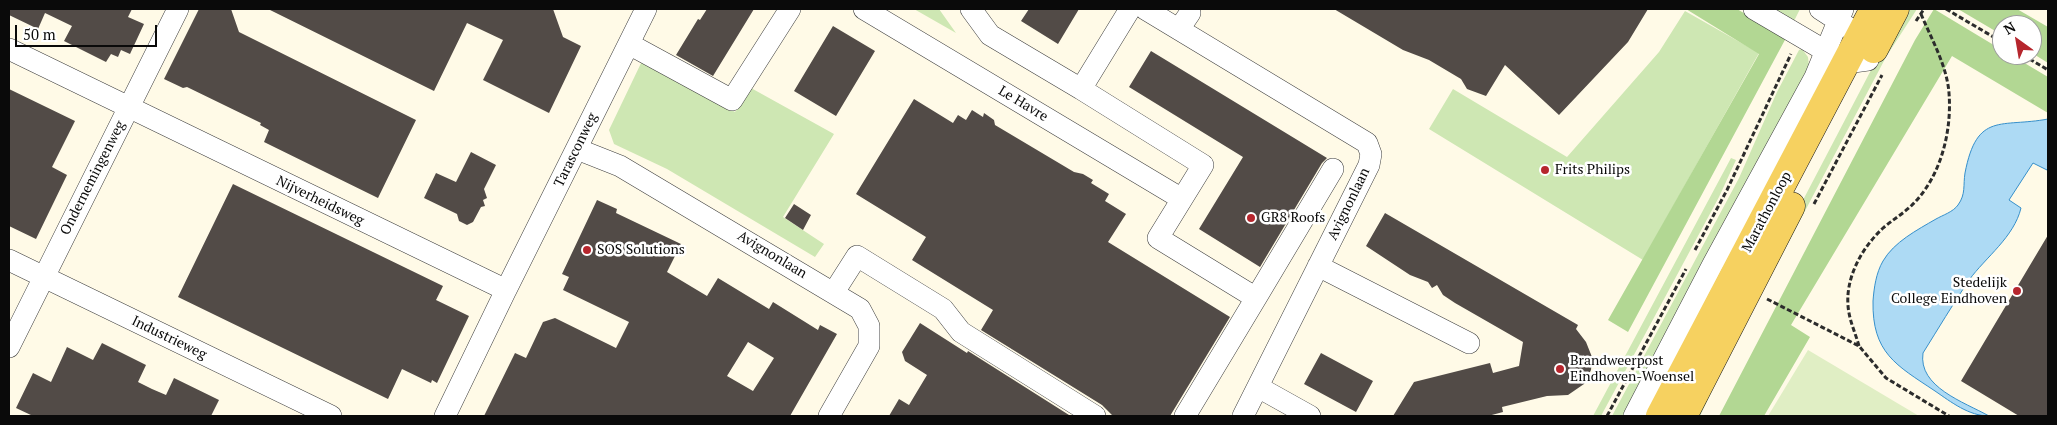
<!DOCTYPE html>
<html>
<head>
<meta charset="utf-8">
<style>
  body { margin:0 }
  #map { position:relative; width:2057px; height:425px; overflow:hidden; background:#fffae7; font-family:"PT Serif",serif }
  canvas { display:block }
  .frame { position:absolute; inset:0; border:10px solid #0a0a0a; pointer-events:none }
  .north { position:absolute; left:1992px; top:15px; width:50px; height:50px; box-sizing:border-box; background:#fff; border:1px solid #9d9d9d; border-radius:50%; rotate:328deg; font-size:14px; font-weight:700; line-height:20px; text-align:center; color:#0a0a0a }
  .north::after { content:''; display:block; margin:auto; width:18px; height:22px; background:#b6262d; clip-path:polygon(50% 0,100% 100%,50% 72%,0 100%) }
  .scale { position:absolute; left:15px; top:25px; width:142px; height:22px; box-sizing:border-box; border:2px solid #0a0a0a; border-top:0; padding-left:6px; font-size:15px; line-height:18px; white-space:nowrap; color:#0a0a0a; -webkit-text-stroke:4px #fff; paint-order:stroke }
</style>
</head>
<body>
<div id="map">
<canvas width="2057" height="425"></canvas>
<div class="frame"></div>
<div class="north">N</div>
<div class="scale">50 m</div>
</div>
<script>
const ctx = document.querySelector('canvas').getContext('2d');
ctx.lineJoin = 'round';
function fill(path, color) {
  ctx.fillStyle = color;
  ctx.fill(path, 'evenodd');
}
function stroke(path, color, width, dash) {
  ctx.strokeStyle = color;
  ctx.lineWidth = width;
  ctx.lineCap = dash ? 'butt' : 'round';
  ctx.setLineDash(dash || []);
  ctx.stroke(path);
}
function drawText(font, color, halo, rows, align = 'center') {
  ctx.font = font + ' "PT Serif",serif';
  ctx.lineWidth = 5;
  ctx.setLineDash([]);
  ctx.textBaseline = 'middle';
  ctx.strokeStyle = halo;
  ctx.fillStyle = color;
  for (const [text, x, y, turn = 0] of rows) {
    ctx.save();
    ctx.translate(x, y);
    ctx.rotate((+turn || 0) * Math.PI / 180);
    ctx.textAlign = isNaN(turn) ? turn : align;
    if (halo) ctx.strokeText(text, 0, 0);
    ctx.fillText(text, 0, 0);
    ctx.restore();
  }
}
fill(new Path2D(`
  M914 9H939L956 33Z
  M1774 9H1800L1794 21Z
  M1903 9H1917L1886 57 1725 363 1700 416H1690Z
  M1685 11 1759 53 1643 260 1429 129 1453 89 1567 157 1659 52Z
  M1802 49 1808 57 1809 66 1623 416H1612L1739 178 1777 92 1799 50Z
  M643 59 735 112 751 88 834 134 783 217 824 244 815 257 667 169 614 144 609 130Z
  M1731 158 1736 160 1719 197 1601 416H1593Z`), '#cee7b3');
fill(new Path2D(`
  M1686 9H1737L1786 38 1628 332 1608 320 1759 54Z
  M1934 9 2002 50V55H2011L2048 77V113L1952 56 1791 325 1810 337 1764 416H1719L1915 40Z
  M1958 9H2017L2048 27V63L2032 53V25H2002V35Z`), '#b2d793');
fill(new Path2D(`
  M1808 350 1919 416H1768Z`), '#e0eec4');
const water = new Path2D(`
  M2048 119V167L2047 170 2033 163 2009 200 2021 208C2014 237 1986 257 1969 280 1953 304 1938 329 1923 353 1918 387 1964 402 1989 416 1969 416 1951 402 1935 391 1896 365 1872 353 1873 301 1874 288 1876 273 1883 261 1894 242 1917 230 1936 219 1943 215 1953 212 1958 205 1966 194 1963 185 1965 173 1977 111 2001 128 2048 119Z`);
fill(water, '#addaf4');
stroke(water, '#368fca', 1);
fill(new Path2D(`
  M9 9H132L128 17 144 24 130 54 121 50 118 57 111 54 106 62 64 41 72 26 45 13 38 29 9 15Z
  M199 9H231L239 32 416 120 378 198 264 142 269 130 260 125 261 123 187 87 183 88 164 79Z
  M268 9H553L563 37 581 46 549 113 483 80 503 40 467 23 434 91Z
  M707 9H754L713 76 676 55 698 19 700 20Z
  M1029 9H1079L1058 44 1021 21Z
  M1334 9H1648L1628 42 1559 115 1505 65 1486 96 1467 89 1461 79 1429 60 1403 50Z
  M833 26 875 51 836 116 794 91Z
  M1151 51 1327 158 1322 163 1260 267 1199 229 1243 157 1129 87Z
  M9 89 75 121 52 167 67 175 36 239 9 226Z
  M914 99 953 123 958 115 966 120 972 110 983 117 984 113 994 120 995 125 1074 172 1083 174 1093 180 1091 183 1109 194 1105 201 1126 214 1108 242 1230 317 1170 416H1113L1102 405 981 330 993 310 912 260 926 237 856 194Z
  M471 152 496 165 484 189 487 198 483 200 485 206 481 207 473 222 467 225 459 221 457 214 424 198 436 173 456 182Z
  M233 184 443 286 436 300 469 316 437 383 432 380 431 383 402 369 388 399 178 297Z
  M597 200 617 209 616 213 681 244 667 272 707 296 718 278 769 309 773 302 818 330 820 325 837 334 790 416H484L515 353 526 358 543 322 555 318 616 348 629 322 563 290 569 277 562 274ZM748 342 774 358 753 391 727 376Z
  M794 204 811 215 803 230 785 218Z
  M1385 213 1578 325 1576 329 1586 342 1592 357 1591 370 1584 384 1568 395 1547 396 1502 407 1503 412 1488 416H1393L1414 382 1490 363 1493 373 1519 366 1523 342 1455 303 1443 295 1437 285 1432 288 1428 282 1410 275 1366 246Z
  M2048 235V416H2019L1961 381Z
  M920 323 967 353 968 351 1069 415 889 416 899 399 909 405 927 375 905 361 902 352Z
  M102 343 146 365 138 382 152 389 166 395 174 378 219 400 211 416H33L16 408 33 373 51 382 67 347 93 360Z
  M1321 353 1373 381 1356 412 1304 384Z`), '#524b47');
const minor = new Path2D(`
  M864 9 1182 199
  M971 9 990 35 1081 89
  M1130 9 1081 89 1203 165 1158 238 1256 298 1185 416
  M1145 9 1367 143 1371 154 1369 165 1243 416
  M1754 9 1846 63 1868 60 1860 35 1820 9
  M1179 29 1190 13
  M629 44 732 100 790 9
  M9 49 506 290 445 416
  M577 149 620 166 860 309 869 326V346L829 416
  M9 260 331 416
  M1318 266 1469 343
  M506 290 646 9
  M834 292 857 256 943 309 961 332 1095 416
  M1256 298 1333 169
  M9 347 178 9
  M1258 387 1310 416
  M1634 416 1713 264 1815 77 1843 9`);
const major = new Path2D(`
  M1874 49 1895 9
  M1660 416 1874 9
  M1683 416 1791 206`);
stroke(minor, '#3d3d3d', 22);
stroke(major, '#1b1b1b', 29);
stroke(new Path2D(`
  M1946 9 2002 42
  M1916 21 1924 9
  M2023 55 2048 70
  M1814 204 1882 75
  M1695 250 1727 190 1791 54
  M1767 299 1859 346 1886 378 1949 416
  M1859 346C1856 335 1851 324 1849 313 1843 282 1860 250 1882 229 1892 220 1903 214 1912 205 1941 177 1952 131 1949 93 1947 66 1931 38 1921 14
  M1607 416 1686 269`), '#2c2c2c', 3, [5, 2.5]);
stroke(minor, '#fff', 21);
stroke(major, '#f6d160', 28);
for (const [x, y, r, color] of [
  [1545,170,5,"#b6262d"],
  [1251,218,5,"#b6262d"],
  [587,250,5,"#b6262d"],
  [2017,291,5,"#b6262d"],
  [1560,369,5,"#b6262d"]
]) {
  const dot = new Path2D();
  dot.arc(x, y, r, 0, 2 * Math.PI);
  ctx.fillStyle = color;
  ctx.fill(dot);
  stroke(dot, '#fff', 2);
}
drawText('14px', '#0a0a0a', '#fff', [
  ["Le Havre",1023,104,31],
  ["Tarasconweg",576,150,-64],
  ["Ondernemingenweg",93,178,-63],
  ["Nijverheidsweg",320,201,26],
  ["Avignonlaan",1349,204,-64],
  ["Marathonloop",1767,212,-62],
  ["Avignonlaan",772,255,31],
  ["Industrieweg",169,338,26]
]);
drawText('14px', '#0a0a0a', '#fff', [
  ["Frits Philips",1555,170],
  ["GR8 Roofs",1261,218],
  ["SOS Solutions",597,250],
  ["Stedelijk",2007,283,"right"],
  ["College Eindhoven",2007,299,"right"],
  ["Brandweerpost",1570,361],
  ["Eindhoven-Woensel",1570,377]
], 'left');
</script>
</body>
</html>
